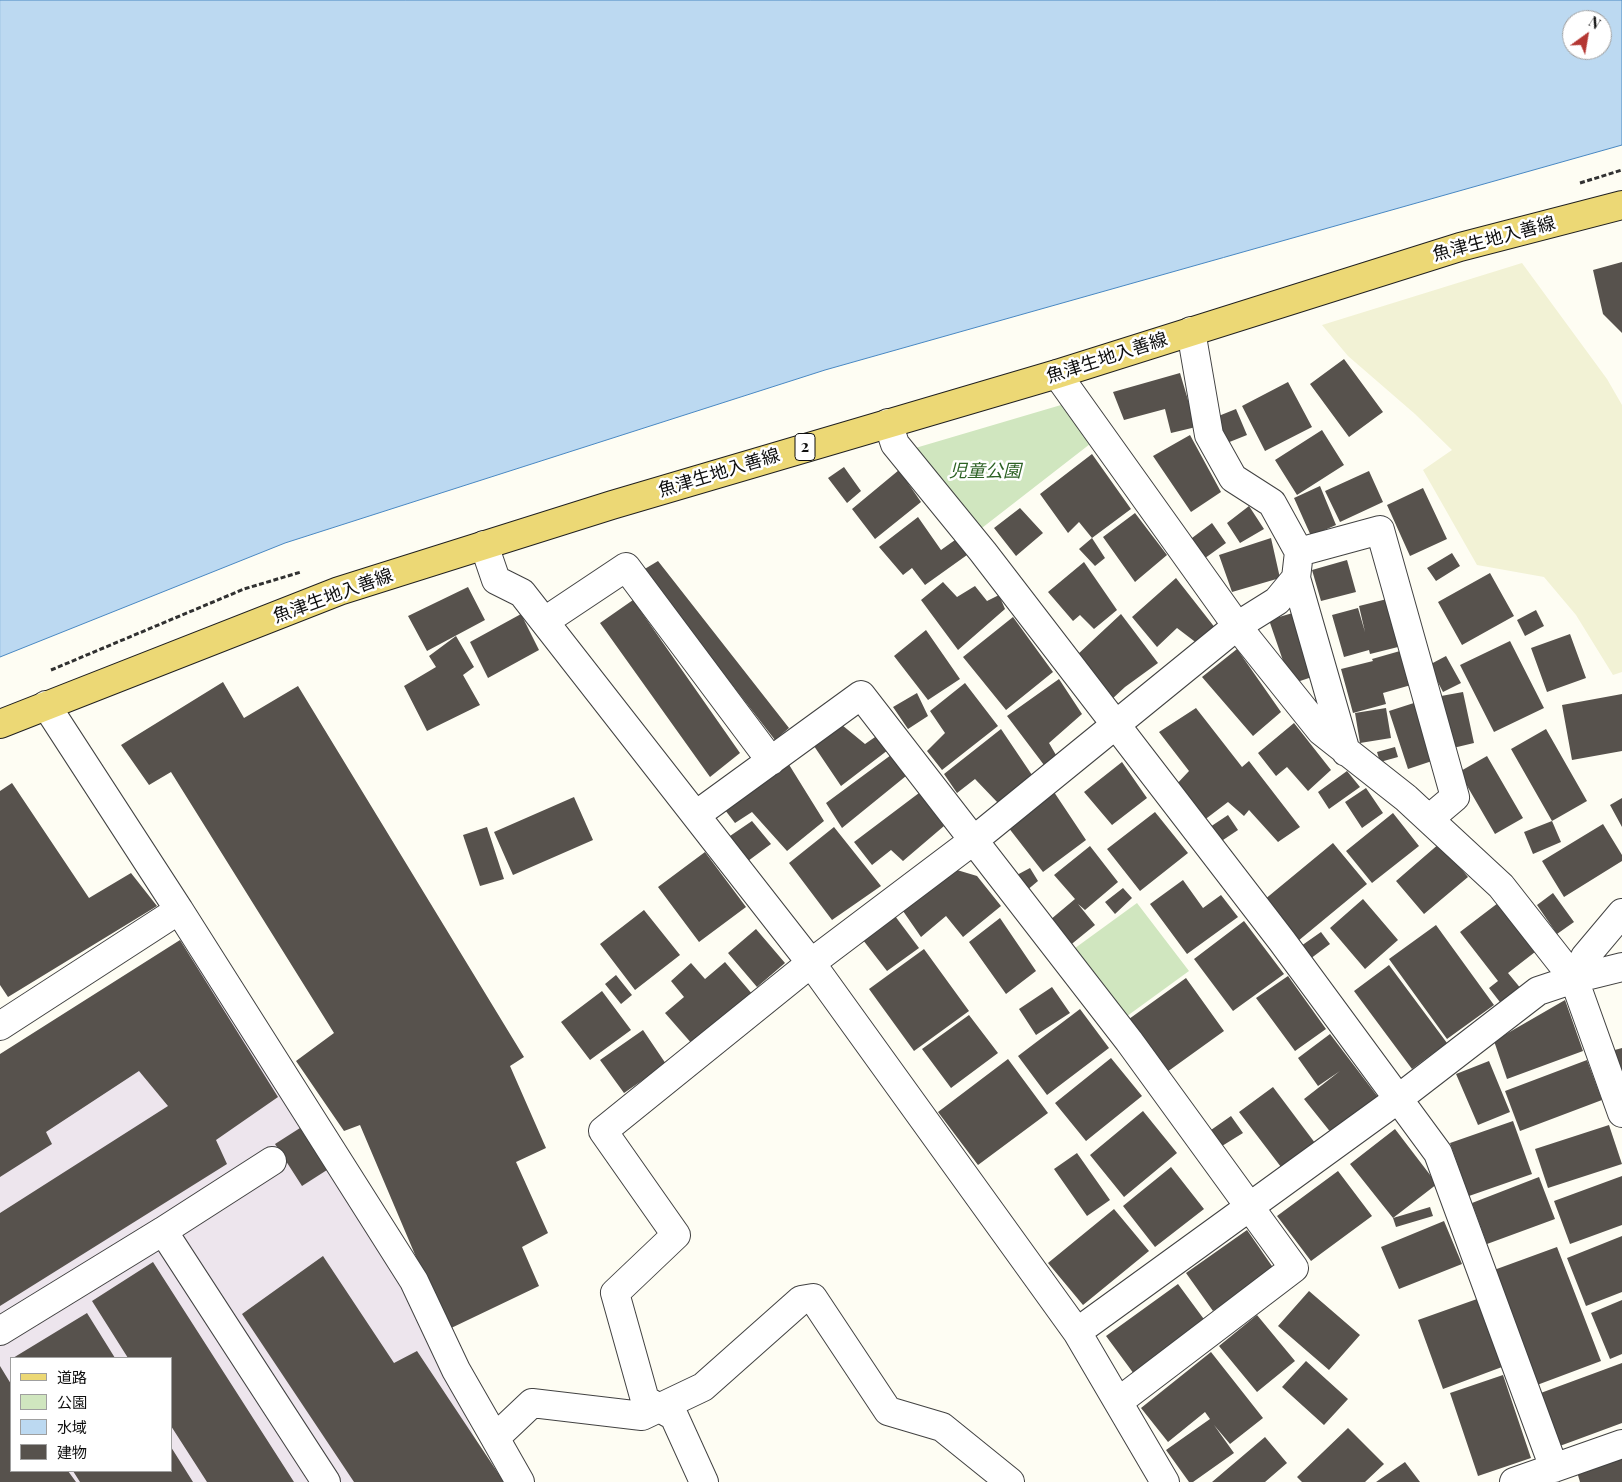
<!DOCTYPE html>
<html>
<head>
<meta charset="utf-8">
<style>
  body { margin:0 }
  #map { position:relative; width:1622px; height:1482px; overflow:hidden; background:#fefdf3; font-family:"Playfair Display","Noto Sans JP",serif }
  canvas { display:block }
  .legend { position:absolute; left:10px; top:1357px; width:162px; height:115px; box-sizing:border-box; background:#fff; border:1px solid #9f9f9f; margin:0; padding:6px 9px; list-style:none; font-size:15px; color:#0f0f0f }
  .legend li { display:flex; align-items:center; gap:10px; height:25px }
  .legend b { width:25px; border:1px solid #9f9f9f }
  .north { position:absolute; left:1562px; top:10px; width:50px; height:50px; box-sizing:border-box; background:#fff; border:1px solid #9f9f9f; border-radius:50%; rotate:32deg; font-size:14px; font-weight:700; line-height:20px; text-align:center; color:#0f0f0f }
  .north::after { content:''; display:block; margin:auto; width:18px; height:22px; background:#b43733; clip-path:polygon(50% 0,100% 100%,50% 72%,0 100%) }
</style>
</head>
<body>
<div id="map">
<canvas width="1622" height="1482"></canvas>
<ul class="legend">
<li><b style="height:6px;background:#ecd875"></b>道路</li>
<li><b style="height:14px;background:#d0e6bf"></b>公園</li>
<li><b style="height:14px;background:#bcd9f1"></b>水域</li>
<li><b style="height:14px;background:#57524d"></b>建物</li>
</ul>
<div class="north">N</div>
</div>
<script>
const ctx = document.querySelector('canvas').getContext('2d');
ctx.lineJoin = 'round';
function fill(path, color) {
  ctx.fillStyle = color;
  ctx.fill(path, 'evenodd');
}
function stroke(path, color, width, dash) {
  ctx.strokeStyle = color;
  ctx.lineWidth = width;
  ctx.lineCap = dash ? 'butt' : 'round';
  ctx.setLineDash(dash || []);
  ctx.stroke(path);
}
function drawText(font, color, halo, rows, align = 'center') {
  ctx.font = font + ' "Playfair Display","Noto Sans JP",serif';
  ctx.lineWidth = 5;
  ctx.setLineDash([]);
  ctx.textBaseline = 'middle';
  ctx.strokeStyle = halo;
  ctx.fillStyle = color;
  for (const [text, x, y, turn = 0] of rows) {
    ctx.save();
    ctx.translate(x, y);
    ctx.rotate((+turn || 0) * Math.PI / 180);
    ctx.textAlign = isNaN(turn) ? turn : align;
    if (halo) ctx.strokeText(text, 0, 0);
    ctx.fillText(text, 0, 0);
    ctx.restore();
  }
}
fill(new Path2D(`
  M201 955 373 1203 494 1482H0V1081ZM11 1358H171V1471H11Z`), '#ede5ed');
fill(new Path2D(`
  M1522 263 1607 379 1622 405V672L1613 675 1576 615 1544 577 1477 565 1423 470 1452 450 1415 414 1348 356 1322 325Z`), '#f2f2d5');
fill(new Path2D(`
  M1061 405 1090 444 978 531 912 449Z
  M1137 903 1189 971 1123 1019 1071 951Z`), '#d0e6bf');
const water = new Path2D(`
  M0 0H1622V145L825 370 285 543 0 657ZM1572 20H1602V50H1572Z`);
fill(water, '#bcd9f1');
stroke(water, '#4988c2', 1);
fill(new Path2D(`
  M1622 262V333L1603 314 1593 270Z
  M1344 359 1383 412 1349 437 1310 384Z
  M1180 373 1196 427 1171 433 1165 409 1124 420 1113 392Z
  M1288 382 1312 427 1265 451 1242 406Z
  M1236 409 1247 435 1227 443 1216 417Z
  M1322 430 1344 465 1297 495 1275 460Z
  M1190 435 1221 492 1191 512 1153 456Z
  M1092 454 1131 509 1092 538 1079 522 1068 533 1040 494Z
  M844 467 861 491 847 503 828 478Z
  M899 470 921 502 875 539 852 509Z
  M1369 471 1383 502 1340 522 1325 491Z
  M1320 486 1336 525 1311 536 1294 498Z
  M1423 488 1447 539 1410 556 1387 505Z
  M1249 506 1264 529 1240 543 1227 523Z
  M1020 508 1043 533 1016 556 994 528Z
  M1135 513 1167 555 1135 582 1103 537Z
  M918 517 941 550 955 540 967 555 925 585 912 568 903 575 879 547Z
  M1212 523 1226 543 1201 561 1188 541Z
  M1092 538 1105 558 1095 566 1079 549Z
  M1271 538 1280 578 1232 592 1219 555Z
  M1452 553 1460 566 1436 581 1427 568Z
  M1347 560 1356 592 1321 601 1312 570Z
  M658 561 789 728 775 740 643 570Z
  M1084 562 1117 610 1094 629 1080 615 1073 621 1048 592Z
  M1490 573 1514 616 1462 645 1438 602Z
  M1176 578 1216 629 1198 644 1177 628 1157 647 1132 617Z
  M943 582 957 597 975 586 987 601 999 595 1005 609 958 650 921 600Z
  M468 587 485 620 427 651 408 616Z
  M1387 599 1398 647 1370 654 1369 650 1344 657 1332 615 1358 608 1365 632 1359 606Z
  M633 600 740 753 710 777 600 623Z
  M1536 610 1544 626 1525 636 1517 620Z
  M1296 612 1318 675 1291 684 1269 620Z
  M521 614 539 650 488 678 470 642Z
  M1121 614 1158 663 1125 687 1111 700 1077 655Z
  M1013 617 1053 672 1006 710 963 657Z
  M926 630 960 679 928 700 894 656Z
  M1570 634 1586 678 1547 692 1531 648Z
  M456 636 474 667 463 675 480 705 427 731 404 686 436 667 429 656Z
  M1510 641 1544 708 1494 732 1460 665Z
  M1237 649 1281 712 1253 736 1202 677Z
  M1400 651 1411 685 1383 693 1386 704 1353 713 1341 669 1373 661 1372 659Z
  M1446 656 1461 683 1443 692 1429 665Z
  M1059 679 1082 714 1049 743 1056 755 1044 765 1007 716Z
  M223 682 244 718 298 686 524 1057 510 1066 546 1148 516 1162 548 1233 522 1247 539 1286 447 1330 360 1125 344 1131 296 1061 334 1033 171 772 149 785 121 745Z
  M965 683 998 726 942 770 927 751 945 733 930 711Z
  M1463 692 1474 743 1453 748 1441 696Z
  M917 693 928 716 908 729 893 707Z
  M1622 694V751L1572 760 1562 705Z
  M1417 702 1435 760 1408 769 1389 711Z
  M1196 708 1242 767 1249 761 1300 827 1278 842 1249 810 1244 816 1228 802 1203 821 1174 787 1189 771 1159 732Z
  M1386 708 1391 738 1360 743 1355 713Z
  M1294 723 1331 770 1308 791 1287 767 1276 776 1258 753Z
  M842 725 865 744 878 735 888 750 841 786 814 746Z
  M1001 729 1032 775 998 803 975 779 957 793 944 774Z
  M1546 729 1587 801 1552 821 1561 842 1533 854 1524 832 1552 821 1511 749Z
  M1395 747 1398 757 1380 762 1377 752Z
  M891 755 906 776 842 828 826 803Z
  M1487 756 1523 818 1495 834 1459 772Z
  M1122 762 1147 798 1112 825 1084 792Z
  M788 763 824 821 787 851 752 812 735 823 725 810Z
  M1347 771 1360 787 1329 809 1318 792Z
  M12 783 89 898 131 873 157 906 8 997 0 985V791Z
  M1366 788 1383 813 1362 828 1345 802Z
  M1054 792 1086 840 1043 872 1008 827Z
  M919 793 944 826 903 861 891 850 872 865 854 842Z
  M574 797 593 840 513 875 494 832Z
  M1622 798V827L1610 805Z
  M1155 812 1188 853 1140 891 1107 849Z
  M1393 813 1419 846 1372 883 1346 851Z
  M1228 815 1238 830 1220 842 1210 827Z
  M752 821 771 844 748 861 730 836Z
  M1603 824 1622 855V861L1564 897 1542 861Z
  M487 827 504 879 480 886 463 835Z
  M834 827 881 886 832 920 789 863Z
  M1333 843 1367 884 1298 941 1264 900Z
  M1440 843 1468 877 1424 914 1396 881Z
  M1090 846 1118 882 1085 910 1078 904 1095 925 1068 947 1050 920 1075 899 1054 875Z
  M705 852 746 907 699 942 658 887Z
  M1030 868 1038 881 1026 891 1015 876Z
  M957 870 977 876 1001 906 963 937 946 916 921 937 903 911Z
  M1183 880 1203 908 1221 895 1238 917 1187 954 1150 904Z
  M1123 888 1132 898 1115 914 1105 902Z
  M1553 893 1574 922 1557 934 1537 905Z
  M1363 899 1398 940 1365 969 1330 928Z
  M1498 903 1535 952 1508 973 1522 990 1503 1006 1489 988 1498 981 1460 932Z
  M644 910 680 955 635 990 600 944Z
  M895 916 919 948 887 971 863 940Z
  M1000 918 1036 971 1006 994 969 942Z
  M1244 921 1284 974 1233 1011 1194 959Z
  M1436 925 1494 1005 1447 1039 1389 959Z
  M756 929 785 963 757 987 728 953Z
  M1321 932 1330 944 1310 959 1301 946Z
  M180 940 278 1097 216 1140 227 1164 0 1306V1213L168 1106 139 1071 46 1132 52 1144 0 1177V1054Z
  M924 949 969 1011 914 1051 869 989Z
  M725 962 753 995 693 1045 665 1013 684 997 671 981 691 963 705 979Z
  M1389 965 1447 1043 1412 1069 1354 991Z
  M616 975 632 995 621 1004 605 984Z
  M1288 976 1326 1029 1295 1051 1256 998Z
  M1186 978 1224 1031 1167 1072 1129 1019Z
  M1052 987 1070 1013 1036 1035 1019 1009Z
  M602 991 631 1030 590 1060 561 1022Z
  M1565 1000 1583 1051 1507 1079 1494 1041Z
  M1080 1009 1109 1048 1047 1095 1018 1056Z
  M969 1015 998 1053 951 1088 922 1049Z
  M643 1030 666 1064 624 1093 600 1060Z
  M1330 1034 1378 1097 1332 1134 1304 1099 1340 1071 1318 1086 1298 1058Z
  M1622 1048V1081L1611 1051Z
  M1111 1058 1142 1096 1086 1141 1055 1103Z
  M1008 1059 1048 1113 978 1165 938 1112Z
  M1587 1060 1602 1100 1520 1131 1505 1091Z
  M1489 1061 1510 1112 1478 1125 1456 1074Z
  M1273 1087 1315 1143 1281 1167 1239 1112Z
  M1143 1111 1177 1153 1124 1197 1090 1155Z
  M1231 1116 1243 1133 1222 1146 1211 1130Z
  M1513 1121 1532 1174 1469 1196 1450 1143Z
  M1609 1125 1622 1164 1548 1188 1535 1149Z
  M300 1128 327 1170 302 1186 275 1144Z
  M1395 1129 1437 1184 1393 1218 1430 1207 1433 1216 1396 1227 1393 1218 1350 1164Z
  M1077 1153 1110 1200 1087 1216 1054 1169Z
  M1171 1167 1204 1209 1155 1247 1123 1206Z
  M1338 1171 1372 1216 1311 1261 1277 1216Z
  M1622 1176V1225L1570 1244 1554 1201Z
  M1539 1177 1555 1219 1487 1244 1472 1203Z
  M1114 1209 1149 1251 1083 1305 1048 1263Z
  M1444 1221 1462 1264 1399 1289 1381 1247Z
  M1247 1230 1274 1269 1213 1311 1186 1273Z
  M1622 1236V1292L1586 1306 1567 1258Z
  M1557 1247 1601 1361 1537 1385 1494 1270Z
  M323 1256 394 1363 417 1351 504 1482H354L242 1314Z
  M153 1262 294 1482H207L171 1426V1358H128L92 1301Z
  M1178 1284 1206 1322 1134 1374 1106 1336Z
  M1309 1291 1360 1335 1329 1370 1278 1326Z
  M1477 1299 1502 1367 1443 1389 1418 1320Z
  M1622 1300V1354L1610 1359 1591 1313Z
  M87 1313 115 1358H13Z
  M1257 1315 1295 1361 1257 1392 1219 1346Z
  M1211 1352 1263 1418 1230 1444 1214 1425 1234 1453 1193 1482H1189L1166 1450 1210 1419 1205 1412 1168 1442 1141 1408Z
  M1306 1361 1348 1399 1324 1425 1282 1387Z
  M1622 1363V1423L1557 1447 1538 1394Z
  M0 1366 11 1384V1471H68L76 1482H0Z
  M1503 1375 1531 1458 1478 1476 1450 1393Z
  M1348 1428 1384 1464 1365 1482H1302L1297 1477Z
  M1265 1437 1287 1463 1265 1482H1212Z
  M171 1447 193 1482H80L73 1471H171Z
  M1622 1457V1482H1580L1577 1472Z
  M1405 1462 1420 1482H1376Z`), '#57524d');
const minor = new Path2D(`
  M1057 374 1237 626 1321 731 1406 798 1501 886 1574 979 1622 1113
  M888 423 895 444 983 552 1282 941 1438 1153 1554 1468
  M484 545 496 580 522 593 811 963 1077 1332 1165 1482
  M1299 552 1380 530 1455 797 1429 819
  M1296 578 1346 752
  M545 621 626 567 771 761
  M696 815 861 695 1129 1041 1294 1268 1118 1402
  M179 910 414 1281 456 1370 495 1438
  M1574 979 1585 957 1622 913
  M0 1026 179 910 46 705
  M163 1231 272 1161
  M0 1331 163 1231 326 1482
  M1077 1332 1394 1102 1538 991 1574 979 1622 967
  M520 1482 495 1438 532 1403 642 1416 703 1387 801 1300 813 1298 888 1411 942 1427 1010 1482
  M704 1482 674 1416 645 1400 615 1293 676 1235 603 1131 811 963 974 840 1237 626 1277 601 1296 578 1299 552 1272 503 1233 478 1209 435 1191 331
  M1514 1482 1622 1444`);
const primary = new Path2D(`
  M0 724 339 591 612 505 1057 374 1460 247 1622 205`);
stroke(minor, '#424242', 30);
stroke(primary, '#202020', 30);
stroke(new Path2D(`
  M1580 183 1622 170
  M51 670 244 589 301 572`), '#313131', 3, [5, 2.5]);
stroke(minor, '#fff', 28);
stroke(primary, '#ecd875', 28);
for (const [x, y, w] of [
  [805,447,20]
]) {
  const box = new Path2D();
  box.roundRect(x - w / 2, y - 13.5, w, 27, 4);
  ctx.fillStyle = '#fff';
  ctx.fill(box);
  stroke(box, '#0f0f0f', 1);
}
drawText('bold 16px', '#0f0f0f', null, [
  ["2",805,447]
]);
drawText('18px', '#0f0f0f', '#fff', [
  ["魚津生地入善線",1494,239,-15],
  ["魚津生地入善線",1107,358,-18],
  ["魚津生地入善線",719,473,-17],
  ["魚津生地入善線",333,596,-20]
]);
drawText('italic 18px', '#2d6225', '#fff', [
  ["児童公園",985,471]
]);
</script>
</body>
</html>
